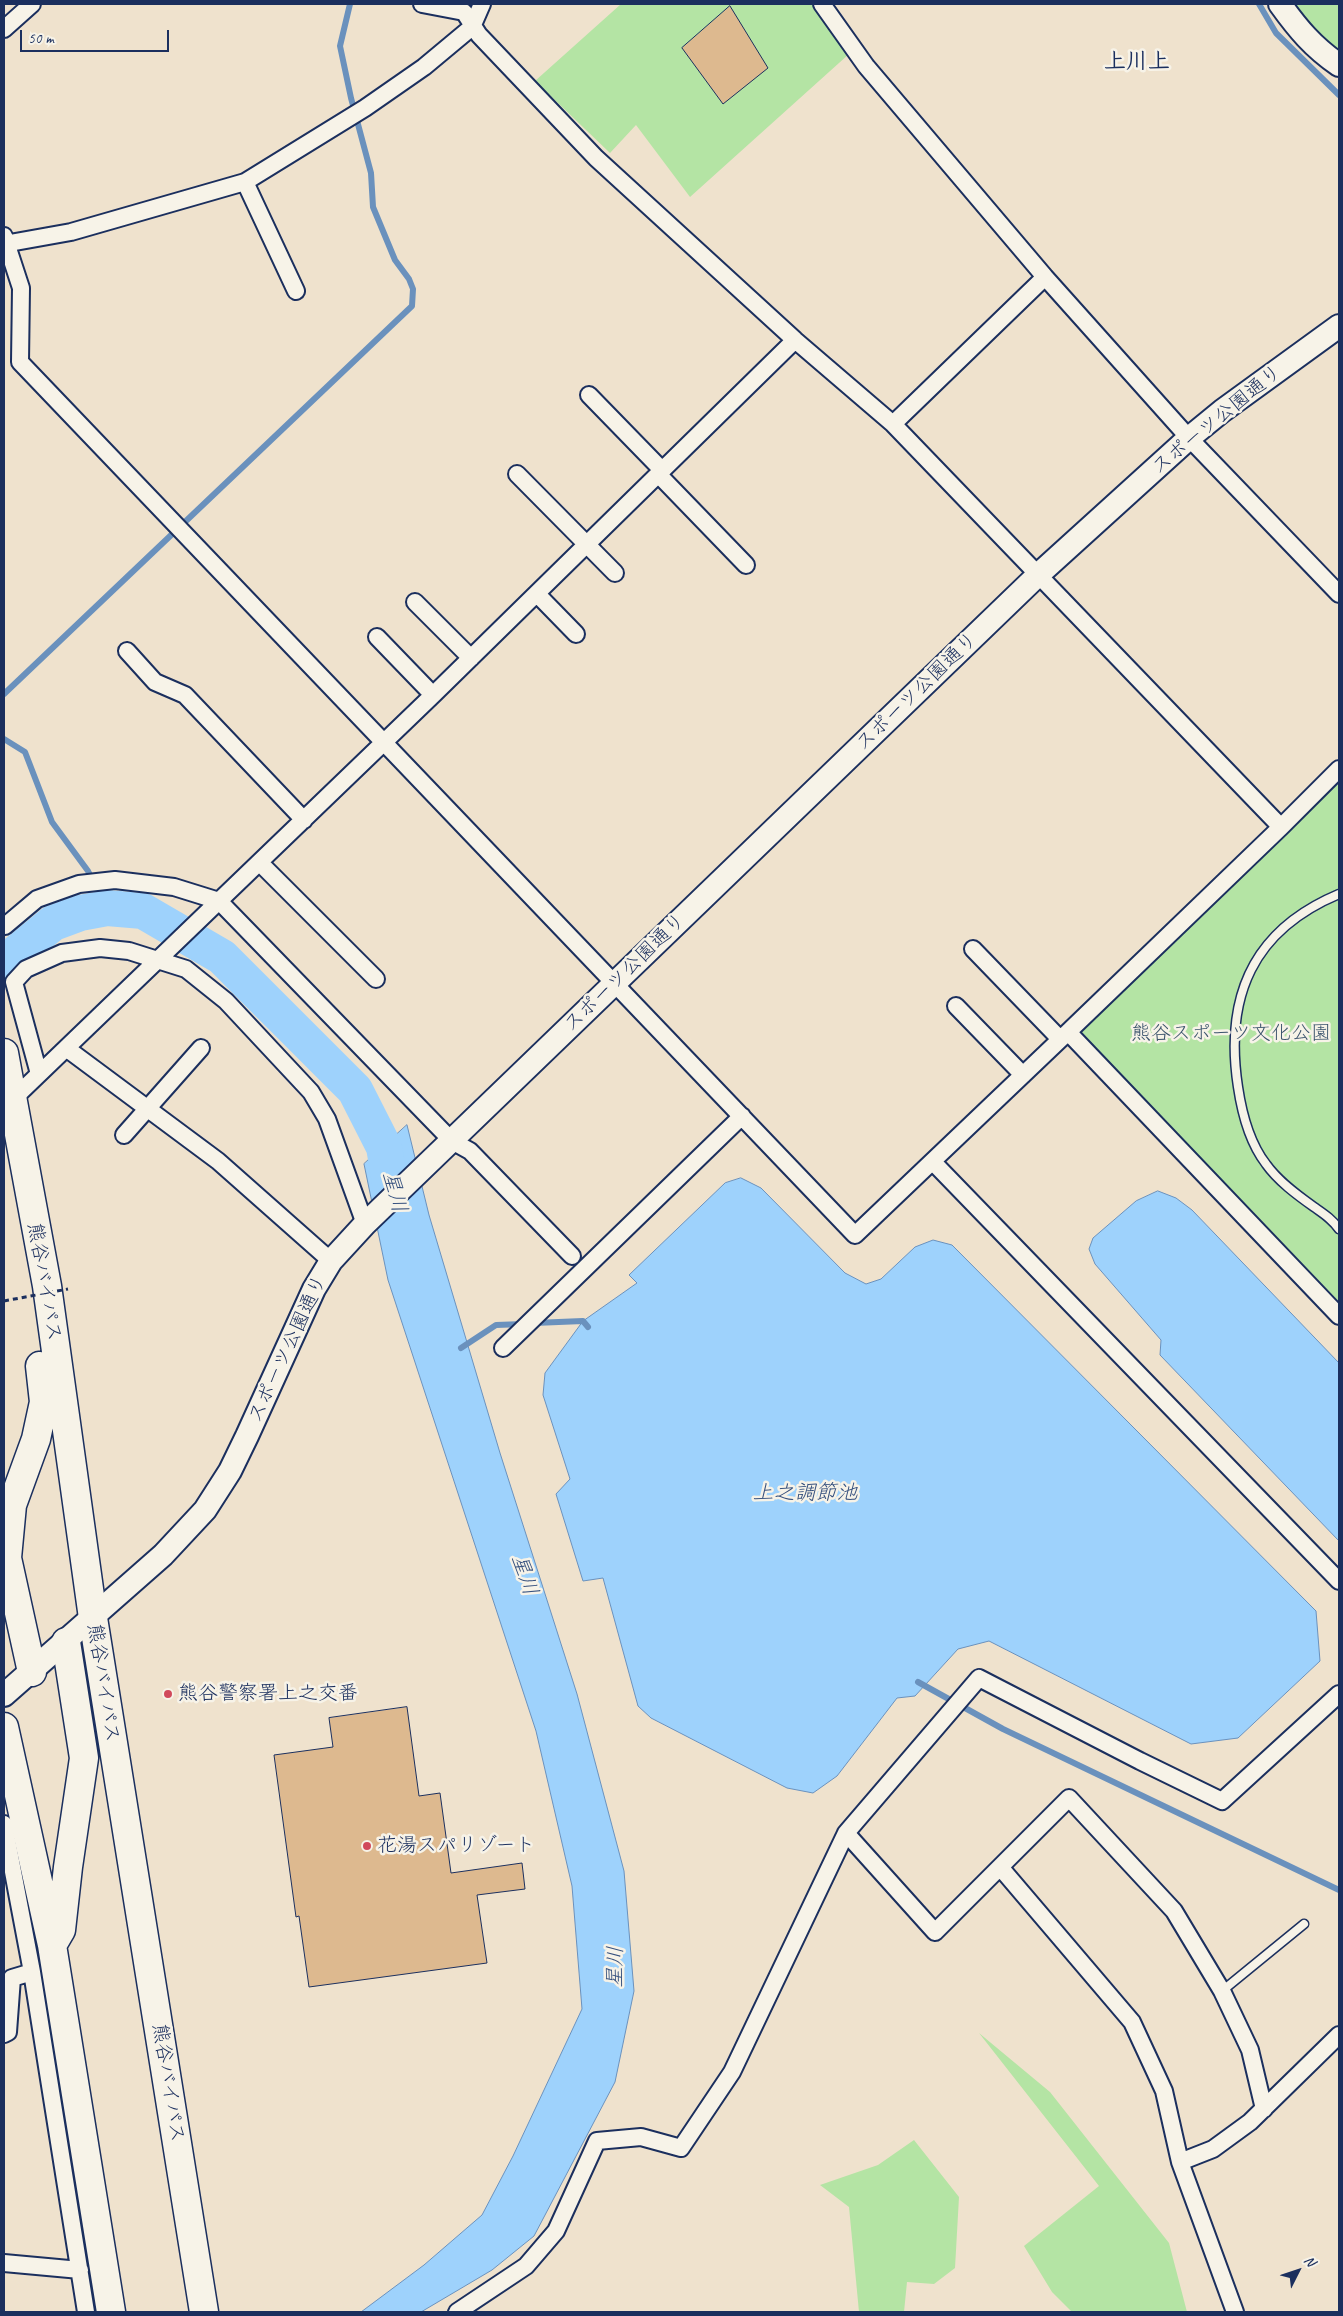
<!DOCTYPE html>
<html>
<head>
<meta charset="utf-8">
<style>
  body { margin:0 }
  #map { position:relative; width:1343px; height:2316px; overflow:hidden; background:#efe2cd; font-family:Caveat,sans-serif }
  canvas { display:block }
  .frame { position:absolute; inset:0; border:5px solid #1b2f5e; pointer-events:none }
  .north { position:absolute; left:1273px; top:2246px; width:50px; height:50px; -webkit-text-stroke:4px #f7f3e8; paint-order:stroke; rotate:49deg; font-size:14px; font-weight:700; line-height:20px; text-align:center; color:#1b2f5e }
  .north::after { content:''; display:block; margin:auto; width:18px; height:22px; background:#1b2f5e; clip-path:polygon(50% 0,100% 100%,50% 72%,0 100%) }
  .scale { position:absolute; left:20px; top:30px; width:149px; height:22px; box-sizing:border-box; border:2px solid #1b2f5e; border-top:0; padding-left:6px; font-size:15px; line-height:18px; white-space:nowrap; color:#1b2f5e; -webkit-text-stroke:4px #f7f3e8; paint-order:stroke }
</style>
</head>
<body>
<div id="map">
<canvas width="1343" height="2316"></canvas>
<div class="frame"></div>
<div class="north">N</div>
<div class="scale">50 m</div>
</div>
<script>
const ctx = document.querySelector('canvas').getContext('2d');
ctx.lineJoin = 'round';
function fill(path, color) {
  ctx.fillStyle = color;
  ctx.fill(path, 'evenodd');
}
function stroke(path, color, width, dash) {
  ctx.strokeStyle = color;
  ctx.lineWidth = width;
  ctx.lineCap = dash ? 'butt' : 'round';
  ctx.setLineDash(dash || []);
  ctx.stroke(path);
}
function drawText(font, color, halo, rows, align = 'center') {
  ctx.font = font + ' Caveat,"Klee One",sans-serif';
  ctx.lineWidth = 5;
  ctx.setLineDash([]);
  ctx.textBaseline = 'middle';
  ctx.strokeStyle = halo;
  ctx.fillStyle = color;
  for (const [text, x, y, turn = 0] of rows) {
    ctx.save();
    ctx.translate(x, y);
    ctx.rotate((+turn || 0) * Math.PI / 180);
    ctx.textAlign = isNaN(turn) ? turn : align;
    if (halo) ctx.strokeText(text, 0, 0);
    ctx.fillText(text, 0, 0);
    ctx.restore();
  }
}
fill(new Path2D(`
  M621 4H814L849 54 690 197 636 125 610 153 535 81Z
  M1296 4H1339V51L1309 28Z
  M1339 783V1302L1078 1030Z
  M979 2033 1050 2092 1169 2243 1187 2312H1072L1052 2292 1024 2246 1099 2186Z
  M914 2140 959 2197 955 2268 934 2284 907 2282 904 2312H859L849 2207 820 2185 878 2165Z`), '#b4e4a4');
const water = new Path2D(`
  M407 1125 429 1215 500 1453 577 1694 624 1871 634 1991 615 2082 534 2236 492 2270 421 2312H361L424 2265 482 2215 513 2156 582 2009 572 1886 536 1731 388 1280 364 1164Z
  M741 1178 761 1188 845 1273 866 1284 881 1279 915 1247 933 1240 952 1245 1316 1611 1320 1661 1238 1738 1191 1744 989 1641 958 1649 915 1696 897 1698 837 1776 813 1793 787 1788 651 1718 638 1706 603 1578 583 1581 556 1494 570 1479 543 1395 545 1373 583 1321 637 1283 629 1275 725 1183Z
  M1158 1191 1176 1198 1192 1210 1339 1363V1541L1160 1355 1161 1340 1095 1264 1089 1249 1093 1238 1136 1201Z`);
fill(water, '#9ed2fc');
stroke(water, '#6a91bd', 1);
stroke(new Path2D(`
  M1259 4 1276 33 1339 95
  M4 694 412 306 413 289 409 279 395 260 373 207 371 173 351 98 340 46 350 4
  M4 739 25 752 52 822 88 871 107 908
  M534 1323 583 1321 588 1327
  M461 1348 496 1325 524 1324
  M918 1682 1003 1729 1339 1890`), '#6a91bd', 6);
stroke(new Path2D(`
  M4 963 53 923 80 913 107 908 143 911 222 957 355 1090 384 1147 392 1194`), '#9ed2fc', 36);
const building = new Path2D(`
  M730 6 768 68 723 104 682 48Z
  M407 1707 419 1796 440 1793 451 1873 522 1863 525 1889 477 1895 487 1963 309 1987 299 1916 296 1917 274 1755 333 1747 329 1718Z`);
fill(building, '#ddb98f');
stroke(building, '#1b2f5e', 1);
const lane = new Path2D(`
  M1339 894C1253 930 1224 996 1238 1087 1242 1114 1249 1142 1266 1164 1278 1181 1297 1195 1314 1207 1324 1214 1332 1219 1339 1229
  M1222 1991 1304 1924`);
const street = new Path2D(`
  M422 4 464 12 479 35 596 158 795 340 893 424 1281 827
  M822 4 866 66 1045 277 1189 438 1339 594
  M4 29 32 4
  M245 182 296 291
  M4 236 21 288 20 362 855 1235 1068 1032
  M4 244 71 232 245 182 365 108 424 67 472 27 482 4
  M589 395 662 470
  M893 424 1045 277
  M517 474 615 573
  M658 474 746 565
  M537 594 576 634
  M415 602 471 658
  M377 637 433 695
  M127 651 155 682 185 695 304 820
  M1339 769 1281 827 1068 1032 1339 1316
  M260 863 376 979
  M5 926 37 899 79 884 115 880 174 887 219 901 452 1141 470 1151 572 1256
  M973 949 1060 1039
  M956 1006 1023 1075
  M66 1048 218 1161 331 1261
  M39 1074 14 982 26 969 62 953 100 948 129 951 186 969 226 1001 311 1092 327 1119 365 1224
  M9 1103 433 695 795 340
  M124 1135 201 1048
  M933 1162 1339 1581
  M503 1348 742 1116
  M4 1824 32 1972 86 2312
  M846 1833 935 1932 1000 1867 1132 2022 1164 2091 1180 2162 1235 2312
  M1000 1867 1069 1798 1174 1911 1222 1991 1250 2050 1264 2109
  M4 2034 8 2032 12 1978 32 1972
  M1180 2162 1213 2149 1250 2122 1339 2035
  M4 2263 80 2270
  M457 2312 526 2266 556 2231 597 2141 641 2137 681 2148 732 2072 846 1833 979 1678 1140 1761 1222 1801 1339 1694`);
const secondary = new Path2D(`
  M1280 4C1298 29 1313 47 1339 65
  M4 1695 163 1555 205 1510 230 1471 247 1436 314 1289 331 1261 365 1224 1039 574 1189 438 1222 411 1339 326`);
const highway = new Path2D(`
  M4 1053 47 1286 93 1618 204 2312
  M32 1672 7 1558 12 1505 36 1439 44 1402 40 1366
  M4 1727 52 1945 111 2312
  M54 1942 61 1930 68 1867 84 1758 66 1642`);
stroke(lane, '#1b2f5e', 11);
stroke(street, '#1b2f5e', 20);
stroke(secondary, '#1b2f5e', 26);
stroke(highway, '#1b2f5e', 31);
stroke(lane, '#f7f3e8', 8);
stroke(street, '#f7f3e8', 16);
stroke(secondary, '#f7f3e8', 22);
stroke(highway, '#f7f3e8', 28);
stroke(new Path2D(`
  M4 1301 68 1289`), '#1b2f5e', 3, [5, 4]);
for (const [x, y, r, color] of [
  [168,1694,5,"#d1495b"],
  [367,1846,5,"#d1495b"]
]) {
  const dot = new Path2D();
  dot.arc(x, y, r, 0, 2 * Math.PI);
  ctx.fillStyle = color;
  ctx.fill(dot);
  stroke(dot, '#f7f3e8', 2);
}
drawText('20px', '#1b2f5e', '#f7f3e8', [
  ["スポーツ公園通り",1217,420,-39],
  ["スポーツ公園通り",917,692,-44],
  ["スポーツ公園通り",625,973,-44],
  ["熊谷バイパス",44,1282,80],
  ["スポーツ公園通り",288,1349,-65],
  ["熊谷バイパス",103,1683,81],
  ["熊谷バイパス",168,2083,81]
]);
drawText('20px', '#3a536c', '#f7f3e8', [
  ["熊谷スポーツ文化公園",1231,1034]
]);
drawText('20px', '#1b2f5e', '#f7f3e8', [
  ["熊谷警察署上之交番",178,1694],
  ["花湯スパリゾート",377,1846]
], 'left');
drawText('italic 21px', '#35507e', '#f7f3e8', [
  ["星川",394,1192,75],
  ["上之調節池",805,1493],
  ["星川",524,1575,71],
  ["星川",616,1967,-89]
]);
drawText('bold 22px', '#1b2f5e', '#f7f3e8', [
  ["上川上",1137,62]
]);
</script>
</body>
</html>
